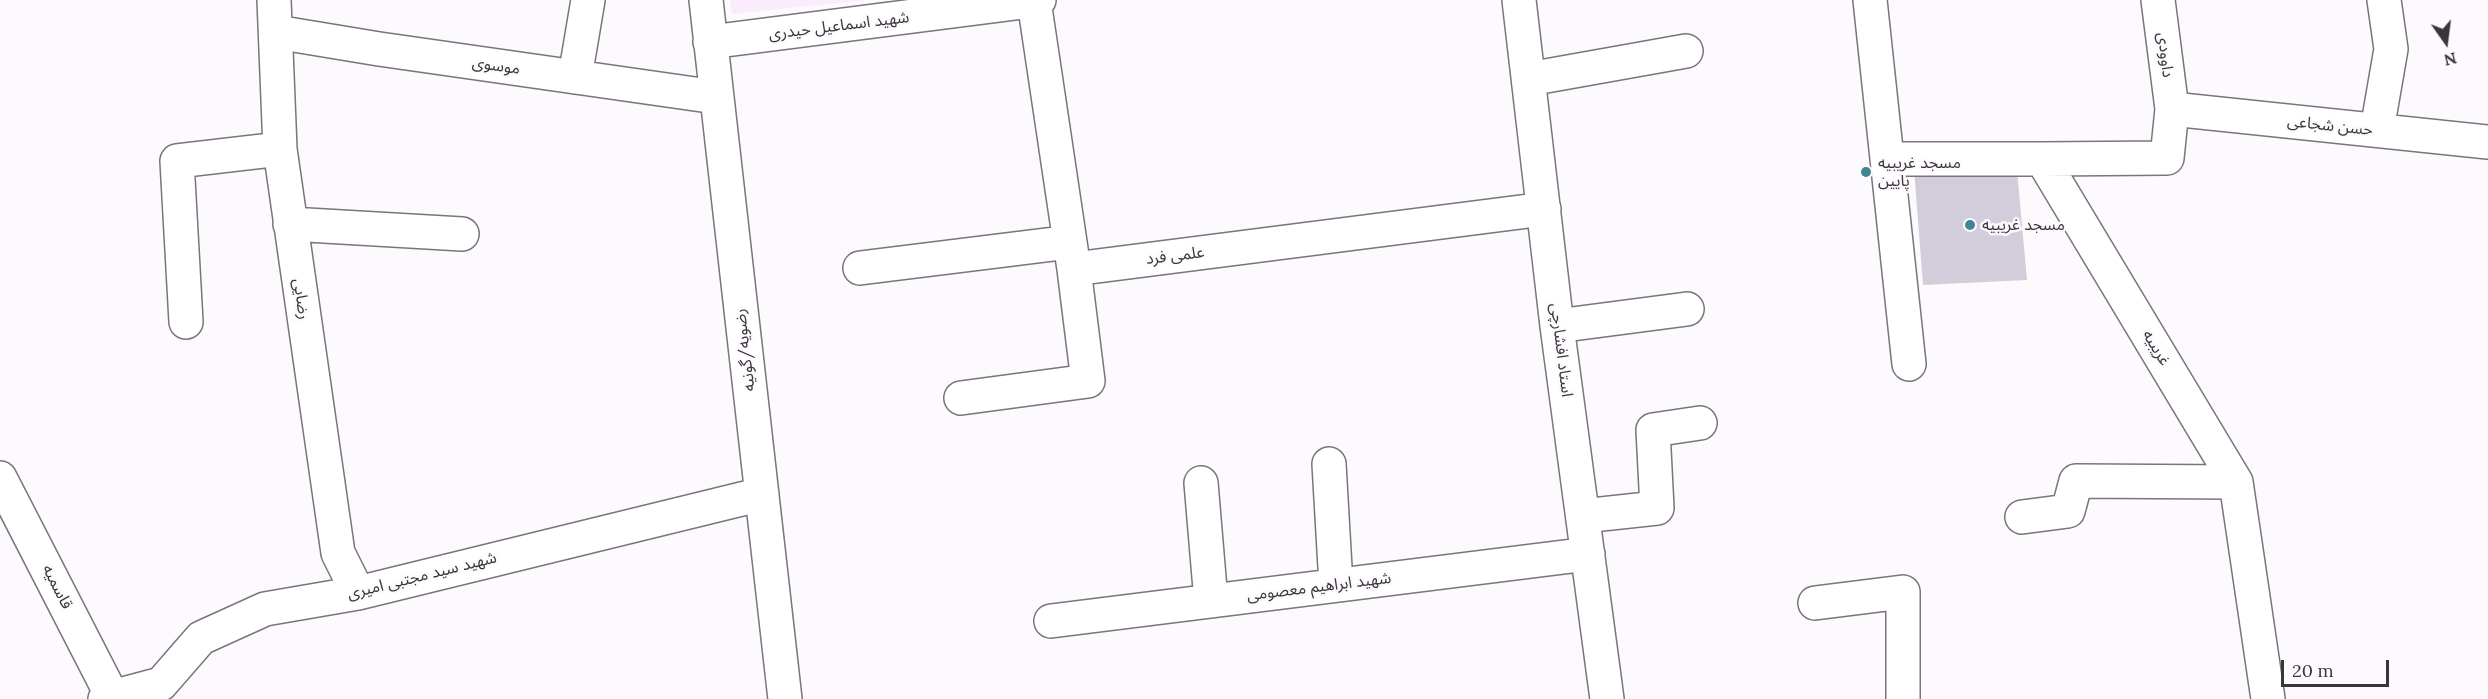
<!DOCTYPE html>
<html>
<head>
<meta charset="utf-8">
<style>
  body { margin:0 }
  #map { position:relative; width:2488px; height:699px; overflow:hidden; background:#fdfafe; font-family:Lora,serif }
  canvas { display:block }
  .north { position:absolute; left:2416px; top:12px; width:60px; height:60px; -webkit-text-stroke:4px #fdfafe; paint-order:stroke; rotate:166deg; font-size:16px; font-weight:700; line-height:24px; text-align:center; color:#39353a }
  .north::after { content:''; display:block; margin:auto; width:21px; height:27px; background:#39353a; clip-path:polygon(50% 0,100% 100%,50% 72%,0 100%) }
  .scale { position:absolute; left:2281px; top:660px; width:108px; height:27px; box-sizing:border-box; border:3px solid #39353a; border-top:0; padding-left:8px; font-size:18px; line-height:21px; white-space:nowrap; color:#39353a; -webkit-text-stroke:4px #fdfafe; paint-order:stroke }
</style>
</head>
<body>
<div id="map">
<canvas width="2488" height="699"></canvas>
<div class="north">N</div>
<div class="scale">20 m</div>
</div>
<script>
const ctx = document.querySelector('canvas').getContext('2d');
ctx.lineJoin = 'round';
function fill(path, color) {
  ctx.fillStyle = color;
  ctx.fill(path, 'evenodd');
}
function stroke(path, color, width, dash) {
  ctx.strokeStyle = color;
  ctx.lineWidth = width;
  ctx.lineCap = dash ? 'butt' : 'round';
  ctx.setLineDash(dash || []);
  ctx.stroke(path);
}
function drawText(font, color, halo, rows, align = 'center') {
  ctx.font = font + ' Lora,"Noto Sans Arabic",serif';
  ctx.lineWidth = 5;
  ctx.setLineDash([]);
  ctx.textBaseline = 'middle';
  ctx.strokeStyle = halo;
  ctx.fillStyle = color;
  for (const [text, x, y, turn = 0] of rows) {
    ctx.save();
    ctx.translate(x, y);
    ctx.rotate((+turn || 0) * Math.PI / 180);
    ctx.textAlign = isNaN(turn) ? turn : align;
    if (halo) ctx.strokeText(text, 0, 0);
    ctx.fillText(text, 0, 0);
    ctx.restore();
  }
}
fill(new Path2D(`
  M730 0H868L732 14Z`), '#faecfd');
fill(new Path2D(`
  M2016 159 2027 280 1923 285 1914 169Z`), '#d1cdda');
const minor = new Path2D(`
  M274 0 280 149 338 553 358 593
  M706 0 785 699
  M1519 0 1557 326 1607 699
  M1870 0 1909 364
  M1034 1 1074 269 1544 209
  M276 32 379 49 716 97
  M710 42 1039 0
  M575 77 588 0
  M1529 79 1686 51
  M2172 109 2488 142
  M2377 130 2391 49 2384 0
  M1887 159H2042L2236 482 2268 699
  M2042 159 2167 158 2172 109 2158 0
  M290 224 462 234
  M860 268 1070 242
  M186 322 177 161 280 149
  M1557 326 1687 309
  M961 398 1088 381 1074 269
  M1329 464 1336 585
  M0 478 112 696
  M1201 483 1211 601
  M1583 516 1657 508 1653 430 1700 423
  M2022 517 2068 511 2076 481 2236 482
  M1815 603 1903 592V699
  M1051 621 1588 554
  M105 699 161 684 201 638 265 609 358 593 762 494`);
stroke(minor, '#7b737d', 36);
stroke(minor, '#fff', 33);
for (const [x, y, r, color] of [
  [1866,172,6,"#428495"],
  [1970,225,6,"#428495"]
]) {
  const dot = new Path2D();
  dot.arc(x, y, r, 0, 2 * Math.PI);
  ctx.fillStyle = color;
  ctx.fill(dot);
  stroke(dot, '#fdfafe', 2);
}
drawText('16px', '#39353a', '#fdfafe', [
  ["شهید اسماعیل حیدری",839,26,-7],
  ["داوودی",2165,55,83],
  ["موسوی",496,66,8],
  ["حسن شجاعی",2330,126,6],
  ["علمی فرد",1175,256,-7],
  ["رضایی",301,299,82],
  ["غریبیه",2156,348,59],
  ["رضویه/گونیه",745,350,-97],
  ["استاد افشارچی",1561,350,83],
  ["شهید سید مجتبی امیری",422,576,-14],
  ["قاسمیه",57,587,63],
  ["شهید ابراهیم معصومی",1319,587,-7]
]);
drawText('16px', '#39353a', '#fdfafe', [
  ["مسجد غریبیه",1878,163],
  ["پایین",1878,181],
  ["مسجد غریبیه",1982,225]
], 'left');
</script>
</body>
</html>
